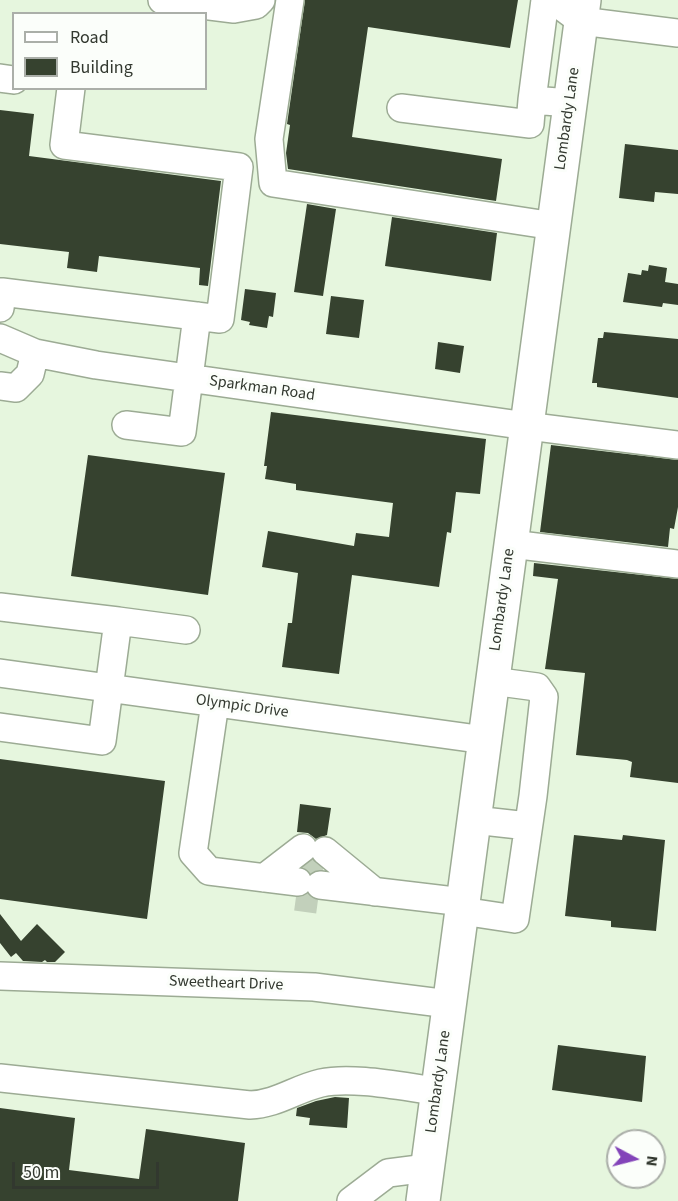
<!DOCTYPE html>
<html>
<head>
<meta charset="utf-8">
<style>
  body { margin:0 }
  #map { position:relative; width:678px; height:1201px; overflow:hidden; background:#e6f6de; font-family:"Source Sans 3",sans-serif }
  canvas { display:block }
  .legend { position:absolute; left:12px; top:12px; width:195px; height:78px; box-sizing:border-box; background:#fbfefa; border:2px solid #abafa9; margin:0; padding:8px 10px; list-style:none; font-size:18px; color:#32382f }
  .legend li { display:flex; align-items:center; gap:12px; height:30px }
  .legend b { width:30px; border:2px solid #abafa9 }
  .north { position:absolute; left:606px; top:1129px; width:60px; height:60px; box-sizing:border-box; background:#fbfefa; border:2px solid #abafa9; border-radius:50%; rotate:97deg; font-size:16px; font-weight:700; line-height:24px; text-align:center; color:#32382f }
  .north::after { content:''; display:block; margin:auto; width:21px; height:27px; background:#8344b9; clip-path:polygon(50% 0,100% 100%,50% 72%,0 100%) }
  .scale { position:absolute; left:12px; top:1162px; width:147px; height:27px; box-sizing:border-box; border:3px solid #32382f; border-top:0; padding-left:8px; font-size:18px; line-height:21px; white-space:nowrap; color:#32382f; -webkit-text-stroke:4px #fbfefa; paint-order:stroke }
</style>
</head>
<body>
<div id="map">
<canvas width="678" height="1201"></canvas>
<ul class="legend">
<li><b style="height:8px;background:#fff"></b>Road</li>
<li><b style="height:16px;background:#36422f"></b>Building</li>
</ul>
<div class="north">N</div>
<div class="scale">50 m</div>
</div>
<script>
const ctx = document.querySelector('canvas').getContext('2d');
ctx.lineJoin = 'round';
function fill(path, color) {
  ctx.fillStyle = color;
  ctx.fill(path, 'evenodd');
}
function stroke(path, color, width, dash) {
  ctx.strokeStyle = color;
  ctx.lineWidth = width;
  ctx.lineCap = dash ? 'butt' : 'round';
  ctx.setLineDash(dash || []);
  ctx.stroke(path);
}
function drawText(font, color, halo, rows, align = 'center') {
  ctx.font = font + ' "Source Sans 3",sans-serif';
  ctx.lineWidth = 6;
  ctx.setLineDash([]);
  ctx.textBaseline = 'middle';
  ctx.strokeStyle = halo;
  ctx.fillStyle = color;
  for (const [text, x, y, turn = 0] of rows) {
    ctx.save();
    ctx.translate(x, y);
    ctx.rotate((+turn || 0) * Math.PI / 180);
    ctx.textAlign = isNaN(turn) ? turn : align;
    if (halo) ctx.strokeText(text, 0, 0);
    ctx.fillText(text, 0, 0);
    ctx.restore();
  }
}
fill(new Path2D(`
  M305 0H518L510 48 368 27 352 137 502 159 496 201 288 169 286 153 290 125 287 124Z
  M0 110 34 114 29 156 221 181 208 286 199 285 200 268 99 256 97 272 67 268 69 252 0 244Z
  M625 144 678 150V194L655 192 654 202 619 198Z
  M307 204 336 209 323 296 294 292Z
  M392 217 497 233 491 281 385 266Z
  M649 265 667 268 665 282 678 284V305L663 303 662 307 623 302 628 273 641 275 642 270 648 271Z
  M245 289 276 293 273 317 269 316 267 328 249 325 250 322 241 320Z
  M331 296 364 300 359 338 326 334Z
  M604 332 678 339V398L597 387V383H592L598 338H603Z
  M438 342 464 346 460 373 435 369Z
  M271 412 486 439 480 494 456 492 451 533 447 532 439 587 352 575 339 674 282 667 288 623H292L298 573 262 567 268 531 354 546 356 533 389 537 393 503 296 490V484L265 479 267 466H264Z
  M551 445 678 460V507L674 529 670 528 668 547 540 532Z
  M88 455 225 473 208 595 71 576Z
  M534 563 678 579V783L630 777 632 762 627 760 576 755 585 673 545 669 558 579 533 576Z
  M0 759 165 781 147 919 0 899Z
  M300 804 331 808 327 835 316 839 308 833 297 832Z
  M574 835 622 840 623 835 665 840 656 931 611 927V921L565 916Z
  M0 914 21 941 37 924 65 952 55 962H47L45 960 42 962 23 961 16 953 11 957 0 943Z
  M558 1045 646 1056 642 1102 552 1090Z
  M335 1097 349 1098 347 1128 309 1125 310 1118 296 1116 297 1108 316 1101Z
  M0 1108 75 1118 69 1170 139 1179 146 1129 245 1143 238 1201H0Z`), '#36422f');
stroke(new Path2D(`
  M300 865 323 869
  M296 897 318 900`), '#c2d0bb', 27, [27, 14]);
const minor = new Path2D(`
  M162 0 234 9 256 5 261 0
  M290 0 269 139 273 183 554 226
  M545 0 532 100 570 103
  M553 0 581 21 678 33
  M0 78 14 80
  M401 108 530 124 532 100
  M0 308 2 292 220 319 239 167 64 145 71 88
  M0 338 35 353 96 365 527 426 678 445
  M0 386 16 388 30 374 35 353
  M126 425 182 432 197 316
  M511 544 678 564
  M0 607 118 621
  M0 673 485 740
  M215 703 193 853 209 871 298 882
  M0 727 102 741 118 621 186 630
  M474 820 528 826
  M325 851 375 892
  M264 878 303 848
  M320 885 463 902
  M462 911 515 919 533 796 544 697 537 687 492 681
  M0 976 314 987 449 1004
  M0 1078 250 1105C277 1104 295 1089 321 1083 353 1076 404 1087 437 1091
  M351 1201 388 1173 427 1168`);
const major = new Path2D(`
  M423 1201 584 0`);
stroke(minor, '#9cab94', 30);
stroke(major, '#9cab94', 36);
stroke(minor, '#fff', 27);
stroke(major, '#fff', 33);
drawText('16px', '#32382f', '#fbfefa', [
  ["Lombardy Lane",568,119,-82],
  ["Sparkman Road",262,389,8],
  ["Lombardy Lane",503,600,-82],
  ["Olympic Drive",242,707,8],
  ["Sweetheart Drive",226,984,2],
  ["Lombardy Lane",439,1082,-82]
]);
</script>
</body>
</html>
